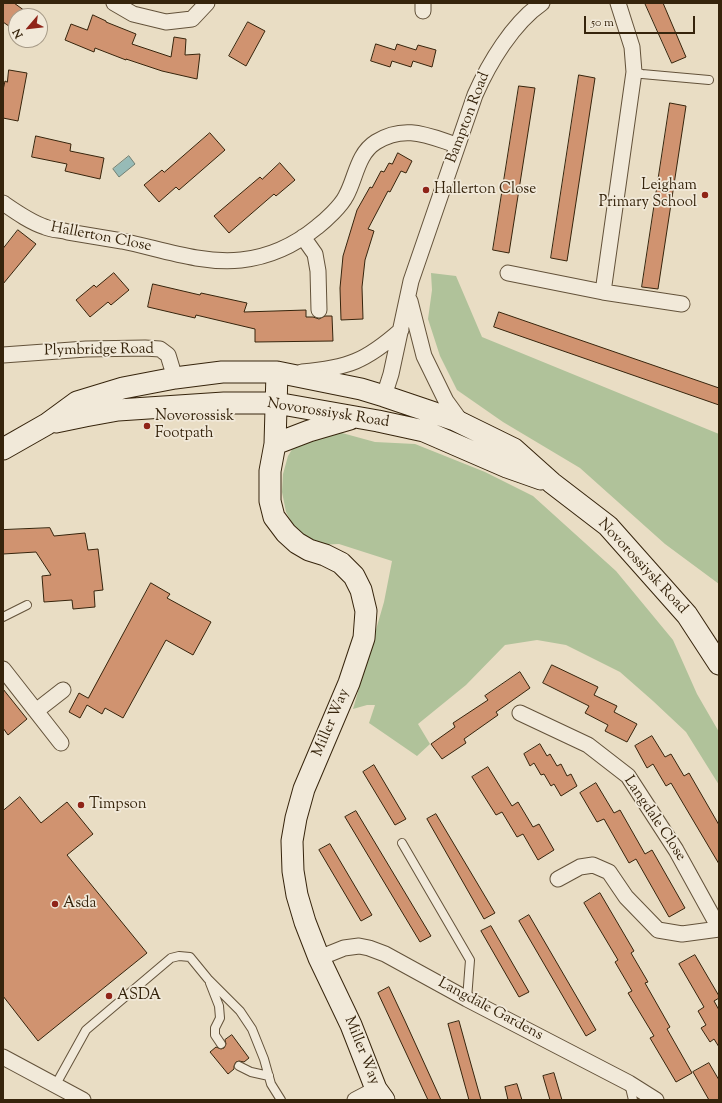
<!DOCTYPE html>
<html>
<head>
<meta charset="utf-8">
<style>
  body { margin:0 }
  #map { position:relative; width:722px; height:1103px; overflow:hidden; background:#e9ddc4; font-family:"Sorts Mill Goudy",serif }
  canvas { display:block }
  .frame { position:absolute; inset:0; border:4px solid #36240c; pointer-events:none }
  .north { position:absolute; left:8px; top:8px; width:40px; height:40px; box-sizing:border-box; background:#f1e9d9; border:1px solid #a69a87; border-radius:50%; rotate:242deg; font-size:11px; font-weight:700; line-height:16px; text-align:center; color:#36240c }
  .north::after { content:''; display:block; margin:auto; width:14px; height:18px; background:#8f2418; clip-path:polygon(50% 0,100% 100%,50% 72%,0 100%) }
  .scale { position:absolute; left:584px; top:16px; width:111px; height:18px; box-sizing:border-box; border:2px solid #36240c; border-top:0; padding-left:5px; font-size:12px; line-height:14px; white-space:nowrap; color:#36240c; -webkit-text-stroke:3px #f1e9d9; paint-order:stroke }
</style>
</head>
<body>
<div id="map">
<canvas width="722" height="1103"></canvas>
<div class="frame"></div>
<div class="north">N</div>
<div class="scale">50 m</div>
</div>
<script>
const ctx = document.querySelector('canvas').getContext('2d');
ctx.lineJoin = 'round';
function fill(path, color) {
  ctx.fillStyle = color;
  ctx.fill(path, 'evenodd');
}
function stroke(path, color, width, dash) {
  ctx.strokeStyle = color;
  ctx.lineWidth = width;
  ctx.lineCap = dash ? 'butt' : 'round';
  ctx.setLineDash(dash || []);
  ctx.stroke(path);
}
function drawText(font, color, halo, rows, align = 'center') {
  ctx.font = font + ' "Sorts Mill Goudy",serif';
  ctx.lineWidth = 3.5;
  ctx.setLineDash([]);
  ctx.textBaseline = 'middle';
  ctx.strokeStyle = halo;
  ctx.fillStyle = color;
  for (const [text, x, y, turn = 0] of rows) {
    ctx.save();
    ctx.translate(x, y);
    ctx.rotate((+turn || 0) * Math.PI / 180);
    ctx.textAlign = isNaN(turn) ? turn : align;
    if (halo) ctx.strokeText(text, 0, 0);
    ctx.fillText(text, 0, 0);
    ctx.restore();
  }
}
fill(new Path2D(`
  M431 273 456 276 482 337 719 434V584L665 544 580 468 503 422 457 390 440 356 428 319 432 290Z
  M331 430 375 442 415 444 485 472 533 496 616 571 673 640 697 694 719 732V785L686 732 653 701 620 672 566 645 537 640 505 645 466 685 418 724 430 744 417 756 369 723 375 705H367L353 709 384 602 392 561 339 544 316 545 304 538 292 523 286 512 282 492 283 474 288 456 299 438Z`), '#b0c29a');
const water = new Path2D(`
  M129 156 135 164 119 177 113 169Z`);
fill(water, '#97bbb7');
stroke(water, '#707f73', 1);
const building = new Path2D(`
  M3 3H14L32 16H16V31L3 22Z
  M645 3H663L686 57 672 63Z
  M93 15 106 21V22L136 34 132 44 171 57 174 37 186 39 185 55 200 54 197 79 162 71 126 59V60L95 48 94 52 65 40 71 24 87 30Z
  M248 22 265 31 246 66 229 56Z
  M376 44 395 50 397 44 416 50 418 45 436 50 432 67 413 61 411 67 392 61 390 67 371 61Z
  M9 70 27 73 18 121 3 118V90L5 81 7 82Z
  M579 75 595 78 567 261 551 258Z
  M519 86 535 88 509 253 493 250Z
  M670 103 686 106 658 289 642 287Z
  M210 133 225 150 179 190 176 187 159 202 144 185 162 170 164 172Z
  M36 136 71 144 70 151 104 158 100 179 65 171 67 164 32 157Z
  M398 153 412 161 406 173 401 171 390 192 388 191 368 229 374 231 365 260 362 287 363 319 341 320 340 288 343 256 357 210 370 187 372 188 381 171 384 172 389 163 392 164Z
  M280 163 295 180 276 196 274 194 229 233 214 216 260 177 262 179Z
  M18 230 36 244 3 284V249Z
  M114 273 129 290 111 305 108 302 90 317 76 300 94 285 96 287Z
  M153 284 200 295 201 293 247 303 244 312 306 310V317H313L319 319 325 316H332L333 341 255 342V329L196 315 195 318 148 307Z
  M499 312 719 388V405L494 327Z
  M50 528 54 536 85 533 88 550 98 549 103 590 94 591 95 607 73 609 72 600 44 602 42 576 51 575 36 552 3 554V530Z
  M151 583 170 594 167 598 211 622 193 655 166 640 123 718 105 708 102 714 87 705 80 718 69 712 79 693 88 698Z
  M552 665 598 687 594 695 617 706 614 712 637 724 627 742 605 731 608 725 585 713 589 706 543 683Z
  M520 672 530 688 496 712 498 715 464 739 466 743 442 759 431 744 455 727 453 723 488 700 485 696Z
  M3 689 27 719 8 735 3 728Z
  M652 736 665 757 671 754 684 776 689 773 719 825V864L671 783 666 786 653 764 647 768 635 746Z
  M540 744 547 756 550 754 557 766 561 764 567 776 571 774 577 786 561 796 554 784 551 786 544 774 541 775 534 763 530 766 524 754Z
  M374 765 406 819 395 825 363 772Z
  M488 767 512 806 518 802 533 827 539 824 554 850 538 860 523 834 517 837 502 812 496 815 472 777Z
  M596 783 614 813 620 810 645 854 652 850 685 908 669 917 636 859 629 863 604 819 597 822 580 793Z
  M20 797 41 823 67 802 93 834 67 855 147 953 38 1041 3 996V811Z
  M356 811 431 936 420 942 345 817Z
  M436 814 495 913 484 919 427 819Z
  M330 844 372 915 361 921 319 850Z
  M600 893 634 951 631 953 648 982 645 983 670 1027 667 1029 692 1073 676 1082 650 1038 654 1036 628 993 632 991 615 962 618 960 584 903Z
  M529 915 596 1030 586 1036 519 921Z
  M491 926 529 992 519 997 481 931Z
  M695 955 719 996V998L714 1001 719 1010V1047L714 1039 710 1042 701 1028 706 1025 698 1011 704 1007 679 964Z
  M389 987 405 1021 441 1100H428L378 993Z
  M459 1021 467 1050 481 1100H469L464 1082 448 1024Z
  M232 1035 249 1058 244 1062 239 1061 236 1062 234 1066V1069L228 1074 210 1052 216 1047 221 1049 224 1048 226 1044 225 1040Z
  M709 1063 719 1080V1100H709L693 1072Z
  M554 1073 559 1090 562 1100H550L543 1076Z
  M517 1084 522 1100H508L505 1087Z`);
fill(building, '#d09370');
stroke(building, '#36240c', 1);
const lane = new Path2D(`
  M634 72 642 74 709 80
  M3 617 27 605
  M402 843 470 960 467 999
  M210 983 219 1006 220 1018 215 1028V1035L221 1044
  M239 1066 251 1072 269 1076
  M629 1083 633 1100
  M55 1086 86 1030 171 958 179 956 190 957 208 979 240 1011 252 1029 264 1059 271 1084 281 1100`);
const street = new Path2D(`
  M114 3 133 14 166 22 192 19 207 3
  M423 3V11
  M3 203C16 212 30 222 45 227 52 230 61 230 68 232 86 235 104 238 122 241 161 249 200 264 241 260 269 257 295 245 317 227 326 220 341 206 346 196 356 178 357 154 376 142 405 124 428 136 457 145
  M303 237 315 254 318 271 319 310
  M508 273 603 292 682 304
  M603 292 634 72 632 47 618 3
  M410 301 424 356 446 401 462 423
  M3 355 86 349 145 348 160 349 168 355 175 378
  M302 372C348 368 366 361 401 330
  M384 396 391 374 411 281 475 95C489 63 513 23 542 3
  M3 669 61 743
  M36 711 63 690
  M520 713 588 745 628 776 676 850 719 928
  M558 879 580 867 593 865 609 872 626 897 658 930 682 934 719 929
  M319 958 344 948 359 946 369 948 385 954 467 999 629 1083 656 1100
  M3 1057 83 1100
  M355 1100 376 1089`);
const secondary = new Path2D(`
  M277 372 275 444 270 471V501L274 517 286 533 297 543 309 550 325 555 341 563 354 576 361 590 366 611 364 638 349 683 304 789 296 818 292 841 293 871 297 895 305 922 319 958 351 1025 376 1089 384 1100
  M56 422 85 416 118 410 224 403H276L378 421 424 431 507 467 541 479
  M275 444 309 431 350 419
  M3 449 47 424 77 402 123 388 175 378 222 372H277L361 389 384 396 455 420 514 449 552 483 608 526 687 615 719 664`);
stroke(lane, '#63523a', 10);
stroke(street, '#63523a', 17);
stroke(secondary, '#36240c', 23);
stroke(lane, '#f1e9d9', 8);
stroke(street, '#f1e9d9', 15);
stroke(secondary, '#f1e9d9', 21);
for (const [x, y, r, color] of [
  [426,190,4,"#8f2418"],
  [705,195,4,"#8f2418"],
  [147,426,4,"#8f2418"],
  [81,805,4,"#8f2418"],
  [55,904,4,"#8f2418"],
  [109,996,4,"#8f2418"]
]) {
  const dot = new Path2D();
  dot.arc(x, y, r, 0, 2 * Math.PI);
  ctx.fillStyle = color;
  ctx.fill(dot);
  stroke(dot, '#f1e9d9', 1.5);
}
drawText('15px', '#36240c', '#f1e9d9', [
  ["Bampton Road",469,118,-69],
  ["Hallerton Close",101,238,11],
  ["Plymbridge Road",99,351,-1],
  ["Novorossiysk Road",328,414,9],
  ["Novorossiysk Road",642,567,47],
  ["Miller Way",332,723,-67],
  ["Langdale Close",654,819,56],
  ["Langdale Gardens",490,1010,28],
  ["Miller Way",361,1051,68]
]);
drawText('15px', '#36240c', '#f1e9d9', [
  ["Leigham",697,186,"right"],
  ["Primary School",697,203,"right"],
  ["Hallerton Close",434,190],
  ["Novorossisk",155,417],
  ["Footpath",155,434],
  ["Timpson",89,805],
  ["Asda",63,904],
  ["ASDA",117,996]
], 'left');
</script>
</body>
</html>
